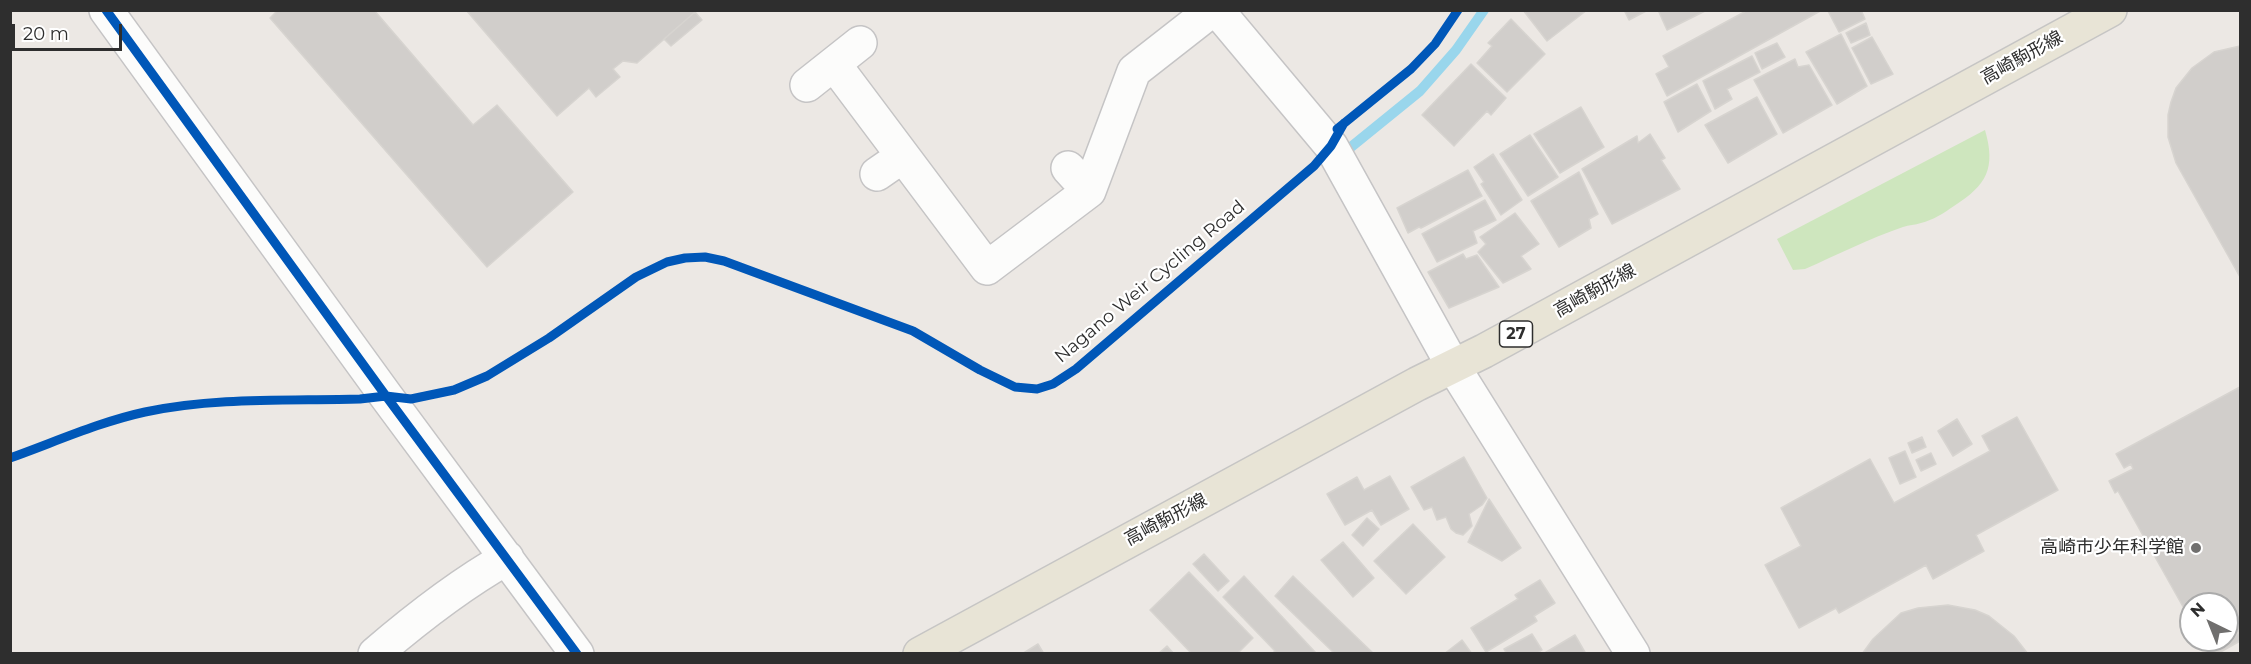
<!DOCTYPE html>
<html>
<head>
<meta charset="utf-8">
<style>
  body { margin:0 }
  #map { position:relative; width:2251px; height:664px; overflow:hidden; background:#ece8e4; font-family:Montserrat,sans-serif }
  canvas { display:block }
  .frame { position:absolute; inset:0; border:12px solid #2e2e2e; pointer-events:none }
  .north { position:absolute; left:2179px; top:592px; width:60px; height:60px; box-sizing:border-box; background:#fff; border:2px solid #ababab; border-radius:50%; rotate:317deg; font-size:16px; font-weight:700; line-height:24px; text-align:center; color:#2e2e2e }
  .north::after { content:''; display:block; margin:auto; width:21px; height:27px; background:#706f6e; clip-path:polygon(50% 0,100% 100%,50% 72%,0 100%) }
  .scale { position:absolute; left:12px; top:24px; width:110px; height:27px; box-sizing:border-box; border:3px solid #2e2e2e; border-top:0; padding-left:8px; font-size:18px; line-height:21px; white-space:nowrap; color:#2e2e2e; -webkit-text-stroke:4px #fff; paint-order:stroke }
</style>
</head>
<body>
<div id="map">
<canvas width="2251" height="664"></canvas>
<div class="frame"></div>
<div class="north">N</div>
<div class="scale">20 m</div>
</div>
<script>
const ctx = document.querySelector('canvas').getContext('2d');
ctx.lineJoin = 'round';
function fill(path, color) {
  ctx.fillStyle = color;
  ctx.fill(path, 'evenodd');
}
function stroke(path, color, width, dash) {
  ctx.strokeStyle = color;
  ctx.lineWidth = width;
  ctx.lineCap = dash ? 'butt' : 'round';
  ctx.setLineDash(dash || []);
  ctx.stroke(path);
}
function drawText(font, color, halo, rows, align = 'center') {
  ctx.font = font + ' Montserrat,"Noto Sans JP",sans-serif';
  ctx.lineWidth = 4.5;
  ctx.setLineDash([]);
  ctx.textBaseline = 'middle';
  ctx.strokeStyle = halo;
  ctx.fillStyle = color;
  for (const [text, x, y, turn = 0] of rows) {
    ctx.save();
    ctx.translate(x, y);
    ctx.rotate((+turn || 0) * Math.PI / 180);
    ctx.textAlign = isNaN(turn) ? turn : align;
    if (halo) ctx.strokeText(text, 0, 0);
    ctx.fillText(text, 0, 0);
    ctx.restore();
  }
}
fill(new Path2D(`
  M1985 130C1996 168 1987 185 1954 206 1944 213 1933 220 1921 223 1915 225 1909 225 1903 227 1870 238 1837 255 1805 269L1793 270 1777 239Z`), '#cee6be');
stroke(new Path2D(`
  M1351 147 1420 91 1456 50 1484 10`), '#99d6ec', 10);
const building = new Path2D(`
  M278 10H374L473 125 497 105 573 192 487 267 270 18Z
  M466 10H694L695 12 637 63 623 61 613 69 620 77 596 97 589 88 557 116Z
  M1523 10H1587L1547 41Z
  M1624 10H1648L1629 20Z
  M1658 10H1707L1667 30Z
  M1748 10H1822L1667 96 1656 74 1669 67 1663 56Z
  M1861 10 1865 19 1839 32 1828 11Z
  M695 12 702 20 671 46 664 39Z
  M1511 19 1545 54 1507 92 1477 63 1492 46 1488 43Z
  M1866 23 1870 35 1851 43 1846 33Z
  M1841 34 1867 86 1837 104 1806 52Z
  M1872 37 1893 74 1871 84 1852 48Z
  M1777 43 1785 57 1762 69 1755 53Z
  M2240 46V277L2176 163 2168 137V115L2171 102 2176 88 2192 68 2214 52Z
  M1752 56 1760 72 1727 89 1732 99 1715 109 1703 81Z
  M1795 59 1798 67 1809 65 1832 105 1783 133 1754 80Z
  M1471 64 1506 98 1491 115 1487 111 1454 146 1422 115Z
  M1697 84 1711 111 1678 132 1664 102Z
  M1757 97 1777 134 1728 163 1705 125Z
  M1581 107 1604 147 1560 173 1534 134Z
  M1650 134 1665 158 1661 160 1680 189 1612 224 1582 169 1637 136 1638 143Z
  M1530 135 1558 177 1528 196 1500 154Z
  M1493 154 1522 200 1501 215 1481 184 1484 182 1474 167Z
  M1468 170 1482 196 1421 228 1419 227 1408 233 1397 208Z
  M1579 172 1598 214 1589 219 1591 228 1559 247 1531 201Z
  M1485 200 1496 220 1473 231 1477 243 1437 262 1422 234Z
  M1515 213 1539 244 1521 256 1531 269 1503 283 1478 252 1486 244 1480 237Z
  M1463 254 1466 259 1477 255 1499 287 1449 308 1428 272Z
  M2240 387V632L2227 639V604H2191V621L2118 491 2115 493 2109 481 2133 469 2131 464 2124 468 2116 454Z
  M2017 417 2058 490 1976 535 1984 551 1933 579 1926 565 1839 613 1836 608 1799 628 1765 565 1801 546 1781 508 1870 459 1894 503 1990 451 1982 436Z
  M1957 419 1972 444 1953 456 1938 431Z
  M1922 437 1926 447 1912 453 1908 443Z
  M1905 451 1916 477 1900 484 1889 458Z
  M1931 453 1936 464 1921 471 1916 460Z
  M1464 457 1487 498 1482 505 1469 514 1472 526 1463 535 1456 533 1451 529 1446 517 1437 520 1432 507 1424 510 1411 487Z
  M1390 476 1409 509 1381 525 1372 510 1345 525 1327 494 1357 477 1364 490Z
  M1489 499 1521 548 1502 561 1468 542Z
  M1367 518 1379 529 1363 546 1352 535Z
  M1413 524 1445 557 1406 594 1374 561Z
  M1343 542 1374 578 1353 597 1321 560Z
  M1204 554 1229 581 1218 591 1193 564Z
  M1189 572 1253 638 1237 654H1192L1150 610Z
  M1244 576 1316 653V654H1272L1275 651 1223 597Z
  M1293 576 1374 654H1335L1275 596Z
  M1540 580 1555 603 1534 616 1537 621 1486 652 1471 628 1518 599 1515 595Z
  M1948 605 1975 610 1989 616 2014 636 2028 654H1862L1873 639 1901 613 1918 608Z
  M2240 632V641L2217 654H2209L2207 650Z
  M1532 634 1542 650 1536 654H1507L1504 649Z
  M1575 635 1586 654H1543Z
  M1462 640 1472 654H1444Z
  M2202 640H2226L2207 650Z
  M1038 644 1044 654H1022Z
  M1167 646 1174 654H1158Z`);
fill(building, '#d1cecb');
stroke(building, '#d7d4d0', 1.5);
const minor = new Path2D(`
  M106 10 386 396 577 654
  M1217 10 1331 146 1453 366 1633 654
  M834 64 987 268 1089 191 1134 71 1212 10
  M807 85 860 43
  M1068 168 1089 191
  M877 174 903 156
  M375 654C417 618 459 585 507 558`);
const major = new Path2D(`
  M920 654 1417 384 1484 351 2110 10`);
stroke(minor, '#c5c4c5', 36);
stroke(major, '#c6c5c4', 36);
stroke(minor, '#fcfcfb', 33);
stroke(major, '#e8e4d6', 33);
stroke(new Path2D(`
  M106 10 386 396 577 654
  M1337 129 1411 69 1435 44 1458 10
  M10 458C55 442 99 422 145 412 215 397 289 401 360 399L386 396 411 399 454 390 487 376 549 338 636 277 667 262 685 258 705 257 724 261 913 331 980 370 1015 387 1037 389 1053 384 1076 369 1314 166 1331 146 1344 123`), '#0057b8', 9);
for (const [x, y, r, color] of [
  [2196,548,6,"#706f6e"]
]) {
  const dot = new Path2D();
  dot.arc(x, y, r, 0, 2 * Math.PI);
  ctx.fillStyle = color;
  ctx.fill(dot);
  stroke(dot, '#fff', 2);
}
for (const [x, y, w] of [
  [1516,334,33]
]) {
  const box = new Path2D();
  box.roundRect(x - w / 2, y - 13, w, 26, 4.5);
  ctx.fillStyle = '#fff';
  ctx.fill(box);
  stroke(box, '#2e2e2e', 1.5);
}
drawText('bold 16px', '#2e2e2e', null, [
  ["27",1516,334]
]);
drawText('18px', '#2e2e2e', '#fff', [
  ["高崎駒形線",2022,58,-29],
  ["Nagano Weir Cycling Road",1150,282,-40],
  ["高崎駒形線",1595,291,-29],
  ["高崎駒形線",1166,520,-28]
]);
drawText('18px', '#2e2e2e', '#fff', [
  ["高崎市少年科学館",2184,548]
], 'right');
</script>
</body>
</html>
